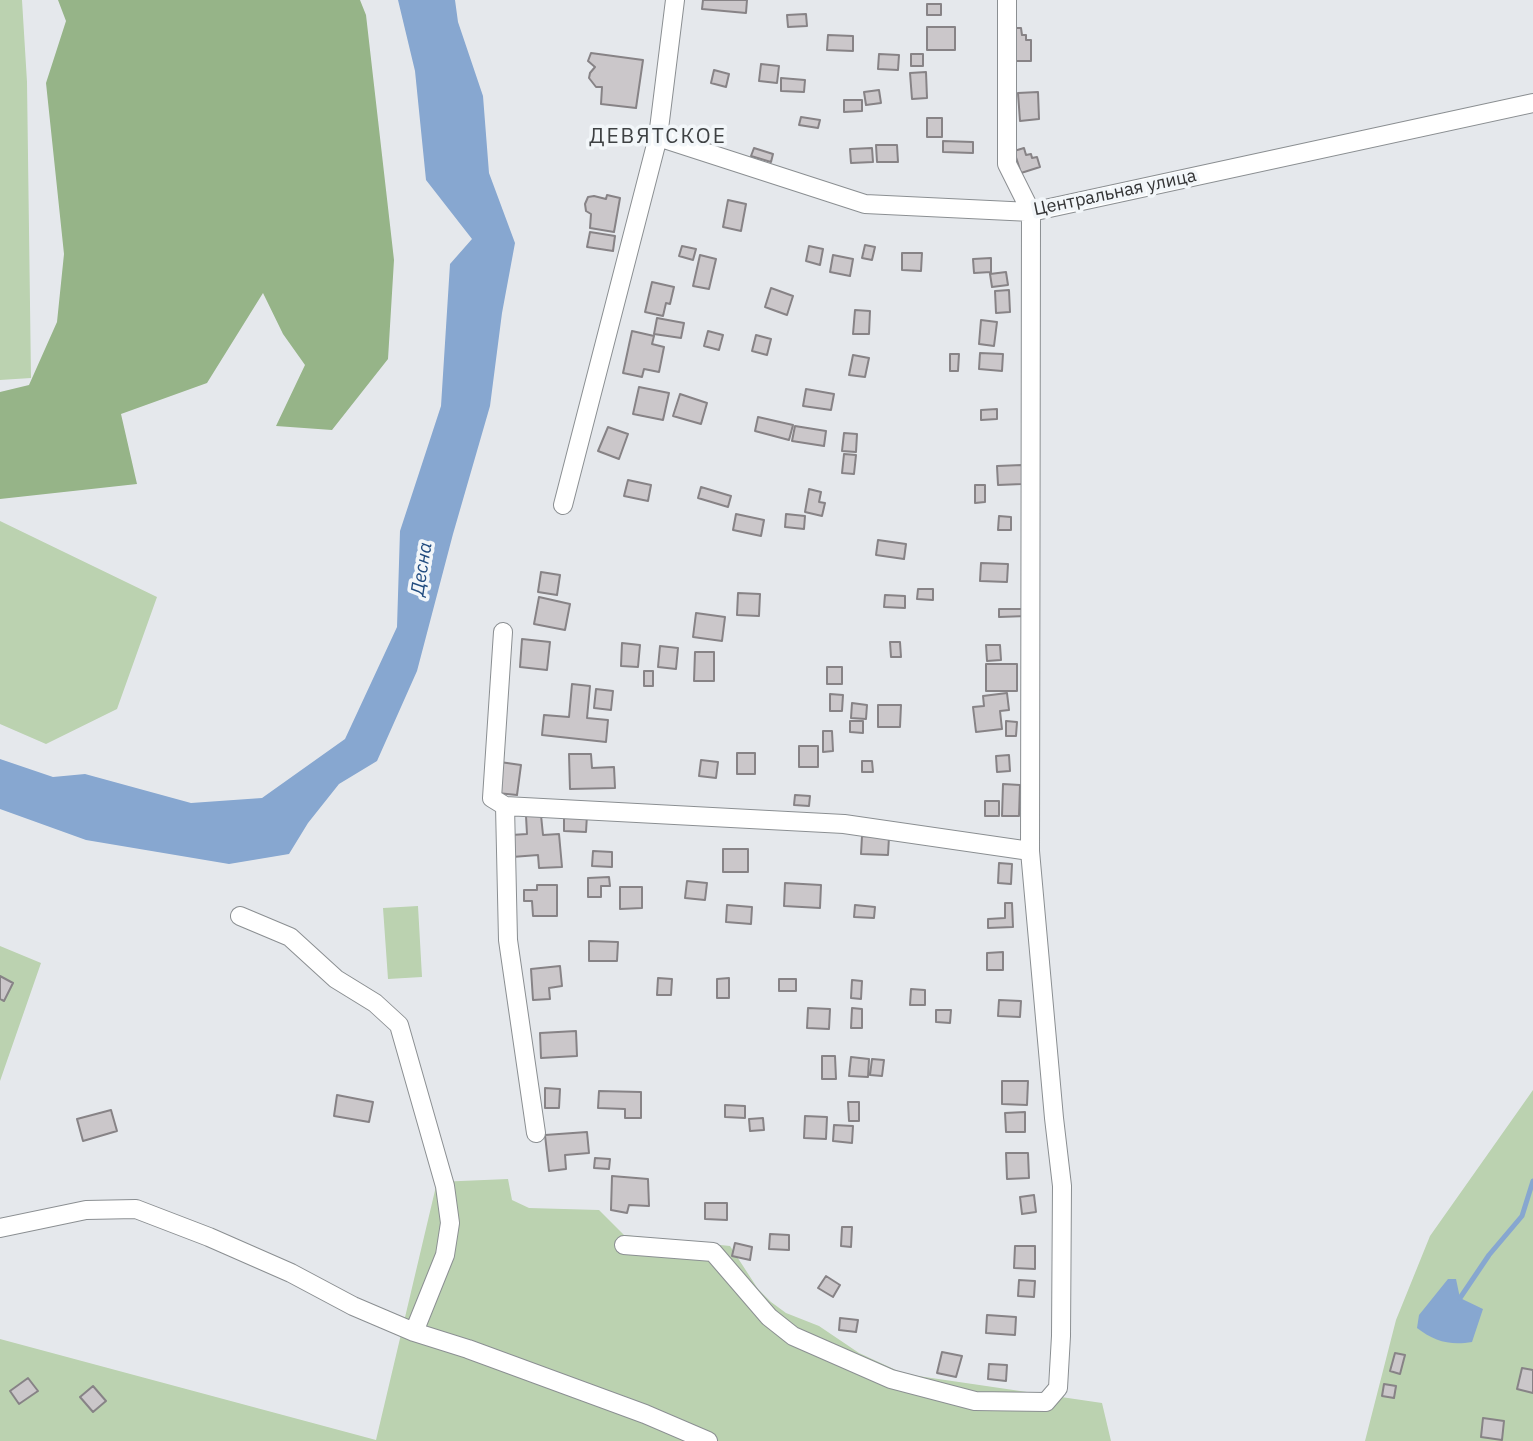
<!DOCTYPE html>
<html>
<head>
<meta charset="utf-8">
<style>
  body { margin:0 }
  canvas { display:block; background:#e5e8ec }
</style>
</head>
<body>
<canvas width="1533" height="1441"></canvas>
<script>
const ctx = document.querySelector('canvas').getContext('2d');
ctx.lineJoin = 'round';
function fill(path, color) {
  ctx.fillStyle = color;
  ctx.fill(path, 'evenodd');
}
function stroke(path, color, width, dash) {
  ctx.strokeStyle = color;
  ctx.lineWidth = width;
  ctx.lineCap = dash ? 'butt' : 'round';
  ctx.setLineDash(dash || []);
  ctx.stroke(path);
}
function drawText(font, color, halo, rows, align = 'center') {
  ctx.font = font + ' "IBM Plex Sans",sans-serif';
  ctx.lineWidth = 7;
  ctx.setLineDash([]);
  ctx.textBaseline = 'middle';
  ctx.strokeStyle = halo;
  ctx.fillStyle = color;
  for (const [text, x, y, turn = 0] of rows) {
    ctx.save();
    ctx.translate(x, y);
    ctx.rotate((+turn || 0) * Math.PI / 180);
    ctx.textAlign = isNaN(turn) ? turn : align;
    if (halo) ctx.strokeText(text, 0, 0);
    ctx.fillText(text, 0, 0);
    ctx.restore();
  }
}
fill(new Path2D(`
  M0 0H22L27 82 31 378 0 380Z
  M0 521 157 597 117 709 46 744 0 724Z
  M418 906 422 977 388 979 383 908Z
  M0 946 41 963 0 1081Z
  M1533 1090V1441H1365L1396 1320 1430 1236Z
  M508 1179 512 1200 529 1208 599 1210 624 1235 730 1246 758 1289 771 1302 786 1313 819 1326 859 1353 898 1371 918 1376 1102 1403 1111 1441H0V1339L376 1440 437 1182Z`), '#bbd2b0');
fill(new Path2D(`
  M58 0H360L366 15 394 260 388 359 332 430 276 426 305 365 283 334 263 293 207 383 121 414 137 484 0 499V392L29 385 57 322 64 254 46 83 66 21Z`), '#96b488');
fill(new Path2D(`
  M398 0H455L458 22 483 96 489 173 515 243 502 313 490 406 453 534 417 671 377 761 339 784 308 823 289 854 229 864 86 840 0 809V759L53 777 85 774 191 803 262 798 345 739 397 627 400 531 441 406 450 264 472 239 426 180 415 71Z
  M1448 1279H1456L1460 1298 1483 1309 1472 1342C1450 1346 1434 1341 1417 1328L1419 1315Z`), '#87a7d0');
stroke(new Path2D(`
  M1460 1298 1489 1255 1522 1216 1533 1181`), '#87a7d0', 5);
const building = new Path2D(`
  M703 0H747L746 13 702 9Z
  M927 4H941V15H927Z
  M806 14 807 26 788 27 787 15Z
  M927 27H955V50H927Z
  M1010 28H1021L1022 35H1026V40H1031V61H1011Z
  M828 35 853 36V51L827 50Z
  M591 53 643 60 636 108 601 104 602 87H596L589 78 590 73 595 67 588 61Z
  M879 54 899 55 898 70 878 69Z
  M911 54H923V66H911Z
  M761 64 779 66 777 83 759 81Z
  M714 70 729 74 726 87 711 83Z
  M926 72 927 98 912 99 910 73Z
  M781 78 805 80 804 92 781 91Z
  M879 90 881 103 866 105 864 92Z
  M1038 92 1039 119 1020 121 1018 93Z
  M844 100H862V111L844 112Z
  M801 117 820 120 818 128 799 125Z
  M927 118H942V137H927Z
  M943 141 973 142V153L943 152Z
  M876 145H897L898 162H877Z
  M754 148 773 154 771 162 751 156Z
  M872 148 873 162 851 163 850 149Z
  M1024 148 1026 155 1031 154 1032 158 1037 157 1040 167 1021 173 1014 151Z
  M607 195 620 198 614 232 590 228 591 214 586 211 585 204 588 197 594 196 606 199Z
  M728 200 746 204 741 231 723 227Z
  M590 232 615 236 613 251 587 247Z
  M865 245 875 247 872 260 862 258Z
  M682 246 696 249 693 260 679 256Z
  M809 246 823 249 820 265 806 261Z
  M902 253H922L921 271 902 270Z
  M700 255 716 259 709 289 693 286Z
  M833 255 853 259 850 276 830 272Z
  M991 258V272L974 273 973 259Z
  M1006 272 1008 285 992 287 990 274Z
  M652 282 674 287 670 304 666 303 663 316 645 312Z
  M771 288 793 296 787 315 765 307Z
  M1009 290 1010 312 996 313 995 291Z
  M855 310 870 311 869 334H853Z
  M657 318 684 323 681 338 654 334Z
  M981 320 997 322 994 346 979 344Z
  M632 331 654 336 652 344 664 347 659 372 644 369 642 377 623 373Z
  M708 331 723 335 719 350 704 346Z
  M756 335 771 339 767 355 752 351Z
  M980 353 1003 354 1002 371 979 369Z
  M950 354H959L958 371H950Z
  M853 355 869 358 865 377 849 375Z
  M639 387 669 393 663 420 633 414Z
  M806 389 834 394 831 410 803 406Z
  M680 394 707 403 701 424 673 416Z
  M997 409V419L981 420V410Z
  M758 417 793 425 789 440 755 431Z
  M795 426 826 431 824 446 792 441Z
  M608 427 628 434 619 459 598 451Z
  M844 433 857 434 856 452 842 451Z
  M844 454 856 455 854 474 842 473Z
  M1022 465V484L998 485 997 466Z
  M628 480 651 485 648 501 624 496Z
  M975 485H985V502L975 503Z
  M701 487 731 496 728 507 698 498Z
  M809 489 821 492 819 502 825 503 822 516 805 512Z
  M736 514 764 520 761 536 733 530Z
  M786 514 805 516 804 529 785 527Z
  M999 516 1011 517V530H998Z
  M878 540 906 544 904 559 876 555Z
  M981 563 1008 564 1007 582 980 581Z
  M541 572 560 575 557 595 538 592Z
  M918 589H933V600L917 599Z
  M738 593 760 594 759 616 737 615Z
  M885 595 905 596V608L884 607Z
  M539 597 570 604 565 630 534 624Z
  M999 609H1027V616L999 617Z
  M696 613 725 617 722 641 693 637Z
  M522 639 550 642 547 670 520 667Z
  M890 642H900L901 657H891Z
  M622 643 640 645 638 667 621 666Z
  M986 645H1000L1001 660 987 661Z
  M660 646 678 648 676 669 658 667Z
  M695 652H714V681H694Z
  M986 664H1017V691H986Z
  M827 667H842V684H827Z
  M644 671H653V686H644Z
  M572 684 590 686 587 718 608 720 606 742 542 735 544 715 569 717Z
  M596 689 613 691 611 710 594 708Z
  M1007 693 1009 710 1000 711 1002 729 976 732 973 707 984 706 983 696Z
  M830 694 843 695 842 711H830Z
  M852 703 867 705 866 719 851 718Z
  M878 705H901L900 727H878Z
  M850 721H863V733L850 732Z
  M1006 721 1017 722 1016 736H1006Z
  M823 731H832L833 751 823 752Z
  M799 746H818V767H799Z
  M737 753H755V774H737Z
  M569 754H591L592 768 614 767 615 788 570 789Z
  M1009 755 1010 771 997 772 996 756Z
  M701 760 718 762 716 778 699 776Z
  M862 761H872L873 772H862Z
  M500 762 521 765 517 795 497 793Z
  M1003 784 1020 785 1019 816H1002Z
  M795 795 810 796 809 806 794 805Z
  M985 801H999V816H985Z
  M541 815 543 835 559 834 562 867 539 868 538 855 512 857 511 835 527 834 526 816Z
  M564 815H587L586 832 564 831Z
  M862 836 889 837 888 855 861 854Z
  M723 849H748V872H723Z
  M593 851 612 852V867L592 866Z
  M999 863 1012 864 1011 884 998 883Z
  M609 877 610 886H601V897H588V878Z
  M687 881 707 883 705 900 685 898Z
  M785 883 821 885 820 908 784 906Z
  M537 885H557V916H533L532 901H524V890H537Z
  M620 887H642V908L620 909Z
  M1005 903H1012L1013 927 988 928V919L1005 918Z
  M727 905 752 907 751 924 726 922Z
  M855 905 875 907 874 918 854 917Z
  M589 941 618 942 617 961H589Z
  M1003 952V970H987V953Z
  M560 966 562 986 549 988 550 999 533 1000 531 969Z
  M0 976 13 983 4 1001 0 999Z
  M658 978 672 979 671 995H657Z
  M729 978V998H717V979Z
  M779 979H796V991H779Z
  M852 980 862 981 861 999 851 998Z
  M911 989 925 990V1005H910Z
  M999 1000 1021 1001 1020 1017 998 1016Z
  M808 1008 830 1009 829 1029 807 1028Z
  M852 1008 862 1009V1028H851Z
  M936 1010H951L950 1023 936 1022Z
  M576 1031 577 1056 541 1058 540 1033Z
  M822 1056H835L836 1079H822Z
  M851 1057 869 1059 868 1077 849 1076Z
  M872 1059 884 1060 882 1076 870 1075Z
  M1002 1081H1028L1027 1105 1002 1104Z
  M545 1088 560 1089 559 1108H545Z
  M599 1091 641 1092V1118H625V1109L598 1108Z
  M337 1095 373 1102 369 1122 334 1116Z
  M848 1102H859V1121H849Z
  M725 1105 745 1106V1118L725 1117Z
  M111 1110 117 1131 83 1141 77 1119Z
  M1025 1112V1132H1006L1005 1113Z
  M805 1116 827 1117 826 1139 804 1138Z
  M763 1118 764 1130 750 1131 749 1119Z
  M834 1125 853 1126 852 1143 833 1141Z
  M587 1132 589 1153 565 1155 566 1169 549 1171 545 1135Z
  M1006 1153H1028L1029 1178 1007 1179Z
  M595 1158 610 1159 609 1169 594 1168Z
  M612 1176 648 1179 649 1206 629 1205 627 1213 611 1210Z
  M1034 1195 1036 1212 1022 1214 1020 1197Z
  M705 1203H727V1220L705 1219Z
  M842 1227H852L851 1247 841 1246Z
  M770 1234 789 1235V1250L769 1249Z
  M735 1243 752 1247 750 1260 732 1256Z
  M1015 1246H1035V1269L1014 1268Z
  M826 1276 840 1285 833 1297 818 1288Z
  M1019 1280 1035 1281 1034 1297 1018 1296Z
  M987 1315 1016 1317 1015 1335 986 1333Z
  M840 1318 858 1320 856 1332 839 1330Z
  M942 1352 962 1356 956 1377 937 1373Z
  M1395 1353 1405 1355 1400 1374 1390 1371Z
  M989 1364 1007 1365 1006 1381 988 1379Z
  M1522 1368 1533 1370V1393L1517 1389Z
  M28 1378 38 1391 19 1404 10 1391Z
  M1384 1384 1396 1386 1394 1398 1382 1396Z
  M93 1386 106 1401 93 1412 80 1397Z
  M1483 1418 1504 1421 1502 1440 1481 1437Z`);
fill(building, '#cbc7ca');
stroke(building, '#878386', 2);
const minor = new Path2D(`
  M658 137 865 204 1031 212 1533 103
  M563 505 658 137 675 0
  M503 632 492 798 505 806
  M240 916 290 937 336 979 375 1003 399 1025 445 1186 450 1223 445 1255 414 1332
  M536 1133 508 940 505 806 844 824 1030 851 1031 212 1007 164V0
  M0 1228 86 1210 136 1209 209 1237 291 1273 353 1306 414 1332 468 1349 645 1414 708 1441
  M624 1245 713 1252 769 1317 793 1336 891 1379 975 1401 1046 1402 1058 1388 1061 1336 1062 1186 1054 1118 1030 851`);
stroke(minor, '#8b8f92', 20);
stroke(minor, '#fff', 18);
drawText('18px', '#333435', '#f2f6f9', [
  ["Центральная улица",1115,193,-12]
]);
drawText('italic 19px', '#1f4a7e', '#f2f6f9', [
  ["Десна",422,569,-81]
]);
ctx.letterSpacing = '2px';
drawText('21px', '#3e4143', '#f2f6f9', [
  ["ДЕВЯТСКОЕ",658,137]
]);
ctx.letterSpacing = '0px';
</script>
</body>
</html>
